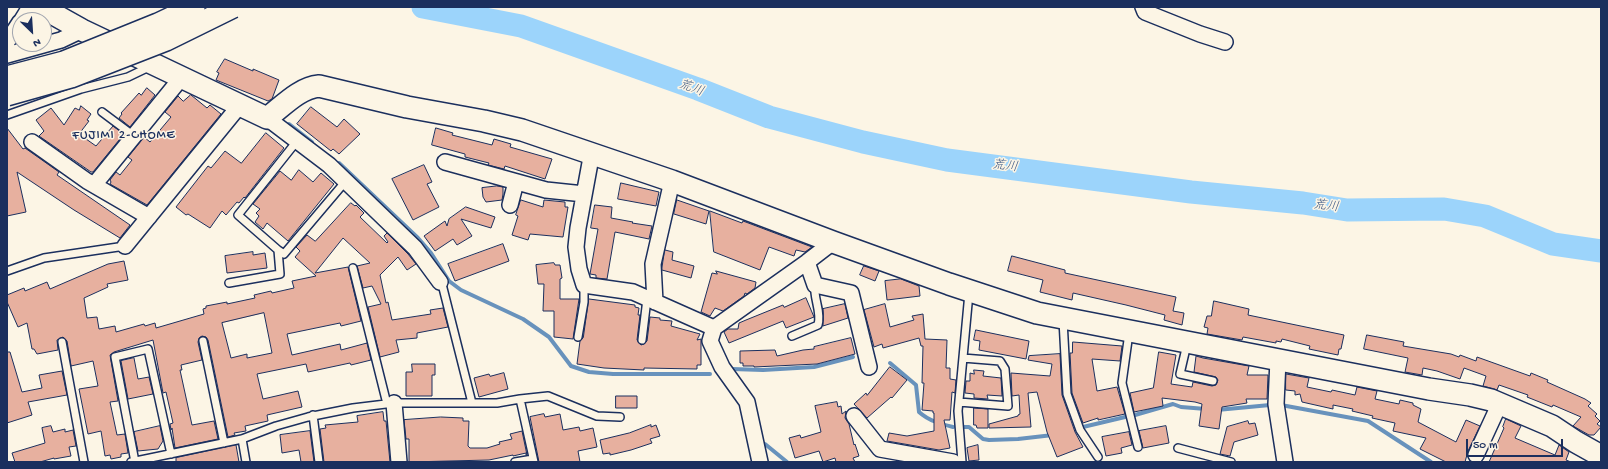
<!DOCTYPE html>
<html>
<head>
<meta charset="utf-8">
<style>
  body { margin:0 }
  #map { position:relative; width:1608px; height:469px; overflow:hidden; background:#fcf5e5; font-family:"Gochi Hand",sans-serif }
  canvas { display:block }
  .frame { position:absolute; inset:0; border:8px solid #1b2f5e; pointer-events:none }
  .north { position:absolute; left:12px; top:12px; width:40px; height:40px; box-sizing:border-box; background:#fcf5e5; border:1px solid #a2a6af; border-radius:50%; rotate:155deg; font-size:11px; font-weight:700; line-height:16px; text-align:center; color:#1b2f5e }
  .north::after { content:''; display:block; margin:auto; width:14px; height:18px; background:#1b2f5e; clip-path:polygon(50% 0,100% 100%,50% 72%,0 100%) }
  .scale { position:absolute; left:1466px; top:439px; width:97px; height:18px; box-sizing:border-box; border:2px solid #1b2f5e; border-top:0; padding-left:5px; font-size:12px; line-height:14px; white-space:nowrap; color:#1b2f5e; -webkit-text-stroke:3px #fcf5e5; paint-order:stroke }
</style>
</head>
<body>
<div id="map">
<canvas width="1608" height="469"></canvas>
<div class="frame"></div>
<div class="north">N</div>
<div class="scale">50 m</div>
</div>
<script>
const ctx = document.querySelector('canvas').getContext('2d');
ctx.lineJoin = 'round';
function stroke(path, color, width, dash) {
  ctx.strokeStyle = color;
  ctx.lineWidth = width;
  ctx.lineCap = dash ? 'butt' : 'round';
  ctx.setLineDash(dash || []);
  ctx.stroke(path);
}
function fill(path, color) {
  ctx.fillStyle = color;
  ctx.fill(path, 'evenodd');
}
function drawText(font, color, halo, rows, align = 'center') {
  ctx.font = font + ' "Gochi Hand","Klee One",sans-serif';
  ctx.lineWidth = 3;
  ctx.setLineDash([]);
  ctx.textBaseline = 'middle';
  ctx.strokeStyle = halo;
  ctx.fillStyle = color;
  for (const [text, x, y, turn = 0] of rows) {
    ctx.save();
    ctx.translate(x, y);
    ctx.rotate((+turn || 0) * Math.PI / 180);
    ctx.textAlign = isNaN(turn) ? turn : align;
    if (halo) ctx.strokeText(text, 0, 0);
    ctx.fillText(text, 0, 0);
    ctx.restore();
  }
}
stroke(new Path2D(`
  M289 124 312 142
  M339 163 418 238 431 253 449 281 461 290 523 319 549 337 571 366 589 372 613 374H710
  M890 363 916 385 919 412C929 421 941 424 953 427
  M732 369 763 370 814 367 853 357
  M1281 405 1368 421 1431 462
  M1217 410 1270 405
  M1135 415 1173 404 1181 407 1206 409
  M963 427H969L983 439 989 440 1018 439 1053 435
  M1083 427 1125 417
  M765 444 787 462`), '#6892bc', 4);
stroke(new Path2D(`
  M423 7 521 26 698 89 769 117 863 142 947 160 1191 192 1303 203 1347 210 1444 209 1485 216 1553 244 1601 251`), '#9cd4fb', 23);
const building = new Path2D(`
  M225 59 253 71V69L279 80 272 99 268 101 216 80 219 73 217 72Z
  M147 88 155 95 130 127 119 118 122 114 121 113 139 93 141 95Z
  M191 95 207 108 210 105 221 114 147 205 110 184 111 182 110 180 116 172 120 175 132 160 128 157 144 137 150 142 171 117 165 112 178 96 183 101Z
  M81 106 91 114 87 120 89 121 79 134 96 146 113 126 124 134 93 172H91L39 136 44 131 36 120 51 108 64 125 75 108 79 110Z
  M311 107 337 127 344 119 360 134 339 154 333 149 331 151 297 124Z
  M7 128 23 149 25 148 59 172 57 175 130 225 120 238 74 210 17 172 26 212 7 216Z
  M436 128 453 133 452 135 492 145 494 139 511 144 510 147 552 159 545 179 505 166 504 169 488 165 489 163 465 157V154L432 145Z
  M266 133 284 148 245 198 244 197 239 203 237 202 226 215 222 211 210 228 188 214 186 215 176 207 208 166 211 168 225 151 241 163Z
  M424 165 432 182 427 184 439 207 413 220 392 179Z
  M299 170 313 182 321 173 334 184 288 241 267 223 263 229 255 222 259 216 256 213 260 209 253 204 280 171 291 180Z
  M621 183 659 192 656 206 618 199Z
  M497 186 503 187V194L502 200 486 202 483 197 482 188Z
  M521 200 543 207 544 200 565 202V207H568L563 237 530 234 528 240 512 235 518 216 516 215Z
  M677 200 709 211 706 224 674 214Z
  M351 203 355 206 356 205 364 213 360 217 387 243 388 242 384 236 387 233 408 254 416 264 407 270 398 257 380 275 386 303 388 302 392 320 431 314 430 310 443 308 448 327 417 333V338L396 340 399 352 380 357 368 307 381 304 372 286 363 288 357 266 370 263 343 238 315 273 348 267 361 321 341 326 340 323 287 334 292 355 340 344 341 350 367 343 371 360 351 365 350 363 308 372 306 364 257 374 263 399 298 391 302 407 267 415 268 421 245 426 246 431 234 433 235 435 228 437 208 340 206 337 202 336 199 338 198 342 202 360 181 365 182 370H180L192 425 214 421 218 439 175 448 172 428 171 430 170 424 173 423 166 392 163 393 153 340 114 352 110 355 118 401 110 402 117 435 125 434 128 453 121 454V457L111 459 110 455 105 456 101 431 88 434 79 389 98 386 93 361 71 366 67 341 63 337 57 340 58 350 37 354 34 349H32L27 323 18 327 7 302V295L24 288 25 291 47 282 50 289 108 264 124 261 128 280 107 284 108 287 84 298 87 318 97 317 99 329 115 326 116 332 144 324 145 326 155 323 156 328 204 314 203 309 206 308V306L227 302V304L255 298 254 295 271 291 272 293 294 288 292 281 316 276 295 257 300 251 296 247 307 235 315 241ZM264 313 272 353 247 358V354L231 358 222 323Z
  M595 205 612 207 611 218 633 222 632 223 652 226 649 239 615 232 607 279 596 278V275L590 274 598 229 591 228Z
  M466 207 495 217 491 228 461 219 472 236 457 245 453 239 435 251 424 236 445 221 447 226 449 219Z
  M710 211 742 223 743 221 812 247 805 252 796 250 794 256 769 247 760 270 714 252Z
  M503 244 509 261 455 281 448 264Z
  M665 250 673 252 672 260 694 266 691 278 662 270Z
  M253 252V255L265 253 267 268 227 273 225 256Z
  M1012 256 1065 270V273L1176 297 1173 311 1184 313 1182 325 1164 320 1165 315 1126 305 1073 293 1072 300 1040 292 1043 280 1008 271Z
  M554 263 555 265H560L562 278 560 279V299H579L573 339 554 337V311H543L544 284H538L536 265Z
  M864 266 879 271 875 281 860 275Z
  M716 271 756 282 755 288 747 294 745 293 744 296 723 311 715 308 710 316 701 312 712 273 717 274Z
  M901 279 919 286 920 296 887 300 885 281Z
  M806 298 814 317 786 328 783 321 729 343 724 332 728 329H738L739 323 746 320 783 305 784 307Z
  M589 299 635 305V307L639 308 638 315H640L637 340 641 345 644 344 647 341 650 317 660 318V320L672 321 671 326 700 334 697 340 701 339V365H697V369L644 368V370L604 368 577 364 580 341 583 338Z
  M1214 301 1249 309 1248 315 1344 335 1341 349H1339L1338 355 1309 349 1310 346 1282 339 1281 342 1276 341V343L1243 337 1242 340 1207 334 1208 328 1204 327 1207 316H1211Z
  M845 304 848 318 823 326V309Z
  M885 304 890 327 914 320 912 316 923 314 925 339 947 340 946 368H950V379L956 380 955 393 952 392 950 420H944L950 448 939 450 887 441 889 433 907 436 934 431V413H933V411L922 410 924 383H922L923 346H921L919 338 883 348 882 344 874 347 864 310Z
  M976 330 1029 341 1026 359 979 350 980 341 974 340Z
  M1367 335 1404 342 1403 346 1451 354 1459 357 1460 355 1476 361 1477 357 1530 376 1531 373 1548 380 1547 382 1585 399 1591 403 1588 406 1597 414 1595 416 1600 421 1597 424 1601 427 1594 435H1589L1573 426 1581 417 1553 405 1552 407 1527 397 1528 395 1499 385 1497 390 1483 386 1486 376 1464 368 1460 379 1437 371 1423 368 1422 375 1405 372 1408 358 1364 349Z
  M851 338 855 354 817 364 754 367V366H743V363H740V351L775 350 777 356 803 350 814 349V347Z
  M1073 342 1122 346 1120 361 1092 359 1097 391 1117 387 1125 414 1098 420V418L1083 423 1072 393 1070 353H1072Z
  M7 352H10L22 392 42 388 39 375 62 371 67 395 28 402 32 415 7 423Z
  M1159 352 1176 355 1171 384 1192 387 1193 382 1212 386 1216 385 1218 380 1216 377 1194 372 1196 356 1203 358 1249 366 1247 375H1268L1267 399H1246L1247 403 1222 407 1219 429 1199 426 1202 404 1195 402 1162 398 1163 406 1134 412 1130 393 1153 388Z
  M1060 354 1062 395 1075 432 1083 447 1057 457 1047 432 1037 392 1028 393 1031 427 989 428V424L1018 416V415L1020 414 1019 395 1012 396 1011 373 1050 376 1052 364 1028 360 1029 356Z
  M134 358 138 379 149 377 153 394 128 399 121 361Z
  M412 364H435V375H432V396H406V372H412Z
  M890 367 907 380 892 398 891 397 867 418 854 404 866 393 867 395Z
  M974 370 984 371 983 376 1001 378 1002 396 987 395 988 399 974 398V394L965 393 966 381H970V373L974 374Z
  M504 373 508 389 479 397 474 378 489 374 490 376Z
  M1286 374 1309 378 1307 387 1331 392 1332 390 1355 395 1357 387 1377 391 1375 399 1399 404 1400 400 1413 403V405L1421 409 1418 422 1456 442 1466 420 1480 426 1468 451 1465 462H1446L1420 449 1426 438 1393 431 1395 423 1372 418 1373 416 1352 411 1353 409 1333 405V409L1302 402 1300 394 1295 395V391L1286 390Z
  M616 396H637V408H616Z
  M837 402 838 407 841 406 842 414 846 411 845 418 849 424 854 445 855 444 859 456 853 458 855 462H836L835 458 823 462 819 451 795 458 789 438 800 435 801 438 821 432 815 406Z
  M974 408 988 409V428H977L976 425H974Z
  M383 412 384 421H386L390 462H324L320 429 326 428 325 425 358 422 357 416Z
  M544 414 545 417 560 414 563 430 579 427 580 431 593 428 597 447 578 451 580 462H539L530 417Z
  M441 417 463 418V421H469L468 446 470 448H487L500 444 499 442 512 439 510 434 522 431 527 455H526V453L513 456V455L489 460 409 462V439H406L404 420Z
  M1506 419 1521 426 1515 438 1555 455 1559 445 1569 452 1566 460 1571 462H1489L1504 428 1503 427Z
  M1248 421 1249 424 1255 423 1258 435 1234 442 1230 456 1220 454 1227 427Z
  M651 425V427L656 425 660 436 650 439 652 443 631 450 610 455V453L603 454 600 440 629 433Z
  M51 426 53 432 65 429V432L73 430 76 446 69 447 71 456 54 459V458L40 462H15L12 453 45 443 42 428Z
  M160 426 163 441 158 449 138 451 134 432Z
  M1166 426 1169 443 1143 448 1139 431Z
  M310 431 314 462H301L299 450 282 453 280 435Z
  M1129 432 1132 445 1121 448 1122 453 1106 456 1102 437Z
  M236 445 239 462H176V458Z
  M978 445 979 460 969 461 967 448Z`);
fill(building, '#e7b09f');
stroke(building, '#1b2f5e', 1);
const lane = new Path2D(`
  M102 112 134 136
  M7 115 81 89 128 77 151 66
  M278 250 284 254 345 182
  M353 268 387 404
  M7 271 44 258 125 246
  M440 282 443 288 472 403
  M229 283 280 274 278 250 238 215 297 141
  M1063 320 1067 394 1080 430 1098 457
  M1129 333 1122 383 1138 447
  M792 336 818 325C822 312 813 298 815 285
  M578 337 584 302V285
  M642 340 647 299
  M203 341 224 443
  M62 342 84 462
  M1187 344 1180 374 1213 381
  M520 399 548 396 597 416 620 417
  M959 402 1008 406 1005 369 1000 361 963 358
  M313 415 319 462
  M242 439 246 462
  M1178 448 1231 462
  M131 462 242 439 276 426 308 417 353 408 394 403H497L520 399 534 462
  M135 462 115 357 148 349 171 454
  M515 462 533 459
  M962 462 958 411 969 293`);
const street = new Path2D(`
  M1143 7 1145 12 1200 34 1225 42
  M22 20 30 7
  M7 42 20 22
  M7 55 61 40 82 30
  M267 118 329 165 415 248 440 282
  M32 142 87 181 149 217
  M592 152 578 228 576 247 579 269 584 285 633 292 714 328 710 341 722 367 747 402 760 462
  M445 162 546 190 584 194
  M94 185 182 77
  M510 205 516 182
  M125 246 240 105
  M807 262 815 285 851 293 869 367
  M655 302 653 264 672 181
  M714 328 807 262 833 242
  M1278 360 1276 404 1285 462
  M394 403 399 462
  M854 416 880 449 953 462
  M1476 455 1500 403`);
const secondary = new Path2D(`
  M41 7 82 30 267 118C283 106 299 88 319 86L407 107 484 121 522 130 672 181 833 242 949 284 1037 313 1429 389 1470 395 1491 400 1552 426 1576 442 1601 456`);
stroke(lane, '#1b2f5e', 10);
stroke(street, '#1b2f5e', 18);
stroke(secondary, '#1b2f5e', 24);
stroke(lane, '#fcf5e5', 7);
stroke(street, '#fcf5e5', 15);
stroke(secondary, '#fcf5e5', 21);
const secondaryBridge = new Path2D(`
  M7 77 64 62 158 24 194 7
  M7 95 71 77 166 40 233 7`);
stroke(secondaryBridge, '#1b2f5e', 24, []);
stroke(secondaryBridge, '#fcf5e5', 21);
drawText('italic 13px', '#3b5885', '#fcf5e5', [
  ["荒川",691,89,20],
  ["荒川",1005,167,7],
  ["荒川",1326,207,7]
]);
ctx.letterSpacing = '1px';
drawText('13px', '#1b2f5e', '#fcf5e5', [
  ["FUJIMI 2-CHOME",124,136]
]);
ctx.letterSpacing = '0px';
</script>
</body>
</html>
